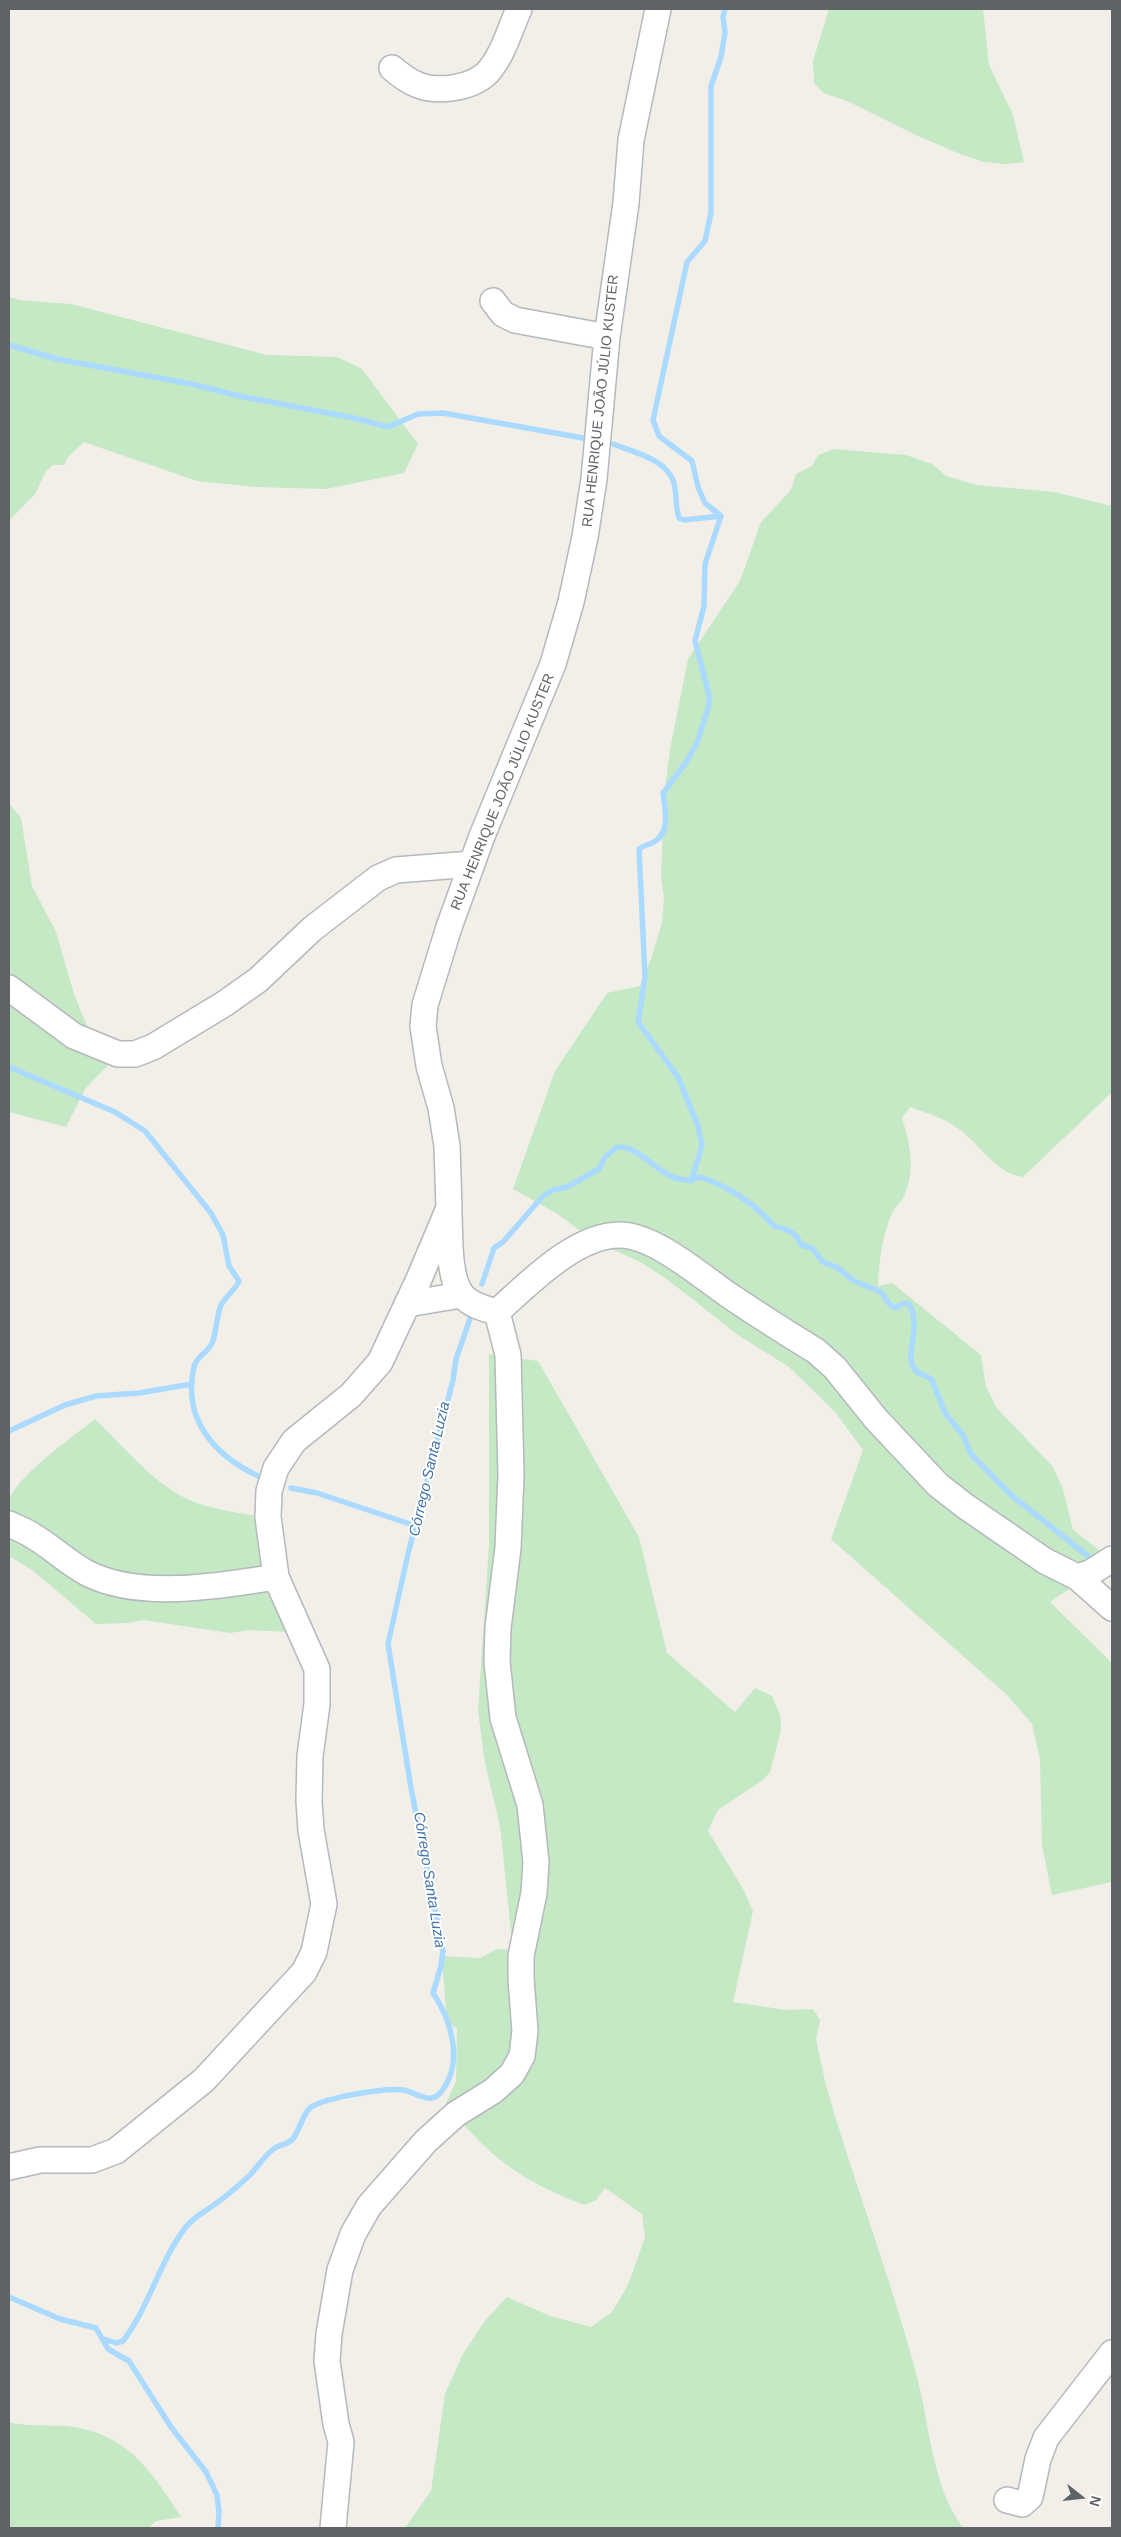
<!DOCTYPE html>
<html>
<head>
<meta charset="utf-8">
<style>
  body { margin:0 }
  #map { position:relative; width:1121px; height:2537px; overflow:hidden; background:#f1efe8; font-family:Helvetica,sans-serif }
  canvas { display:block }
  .frame { position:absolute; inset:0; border:10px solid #5f6368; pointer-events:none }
  .north { position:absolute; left:1056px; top:2472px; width:50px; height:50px; -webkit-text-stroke:4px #fff; paint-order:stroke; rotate:106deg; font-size:14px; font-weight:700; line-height:20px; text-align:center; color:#5f6368 }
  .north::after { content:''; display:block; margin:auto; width:18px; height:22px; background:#5f6368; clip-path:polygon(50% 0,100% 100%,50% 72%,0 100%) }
</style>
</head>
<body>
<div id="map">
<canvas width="1121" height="2537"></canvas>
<div class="frame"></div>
<div class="north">N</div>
</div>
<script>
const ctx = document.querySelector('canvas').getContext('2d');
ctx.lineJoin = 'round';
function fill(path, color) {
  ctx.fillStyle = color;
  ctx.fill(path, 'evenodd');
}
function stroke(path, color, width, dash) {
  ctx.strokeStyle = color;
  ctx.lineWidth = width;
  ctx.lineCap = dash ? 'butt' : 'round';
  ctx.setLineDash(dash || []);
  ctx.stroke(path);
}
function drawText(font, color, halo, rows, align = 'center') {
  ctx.font = font + ' Helvetica,sans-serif';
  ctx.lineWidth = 4;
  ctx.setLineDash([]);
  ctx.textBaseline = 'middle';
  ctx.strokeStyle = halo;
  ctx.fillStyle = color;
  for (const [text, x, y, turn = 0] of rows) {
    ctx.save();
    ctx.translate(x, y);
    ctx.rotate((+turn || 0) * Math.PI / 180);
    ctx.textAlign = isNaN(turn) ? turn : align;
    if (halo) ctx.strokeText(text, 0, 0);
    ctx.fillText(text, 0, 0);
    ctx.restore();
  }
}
fill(new Path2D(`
  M829 9H983L989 65 1013 115 1024 162 1005 164 984 162 960 154 918 136 849 102 824 93 814 83 813 61Z
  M9 297 19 300 71 304 267 355 337 357 362 369 418 444 404 473 326 489 256 487 197 481 84 442 68 457 64 465H53L46 471 35 494 9 521Z
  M834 449 906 455 932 464 946 476 977 485 1054 492 1112 506V1092L1023 1177C995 1173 981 1145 959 1129 944 1118 927 1113 910 1107L902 1118C910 1144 916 1170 904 1196 902 1202 895 1206 893 1211 882 1236 879 1260 878 1286L892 1283 981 1355 986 1387 996 1407 1053 1467 1063 1489 1073 1530 1112 1560 1050 1602 1112 1663V1882L1052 1895 1042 1845 1040 1759 1032 1724 1007 1695 831 1539 863 1450 835 1412 789 1367 738 1335 668 1280 642 1263 591 1239 556 1213 513 1189 555 1071 607 993 640 986 651 959 662 923 664 897 661 877 664 798 670 749 688 659 740 581 761 522 791 490 796 474 812 466 818 455Z
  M9 803 21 818 32 886 56 932 74 994 95 1046 112 1061 85 1089 66 1127 9 1112Z
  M489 1354 538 1361 639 1537 667 1653 735 1712 755 1688 772 1696 780 1715 781 1730 770 1772 763 1780 718 1810 708 1831 743 1889 753 1911 733 2002 786 2010 813 2009 820 2020 816 2039 826 2086C854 2182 890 2276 916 2373 930 2424 931 2484 963 2528H405L431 2491 445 2394 463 2354 484 2322 507 2297 550 2316 591 2327 612 2312 628 2285 645 2237 642 2214 605 2188 596 2200 585 2205C522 2182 487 2156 446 2103L456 2081 457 2028 447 2023 443 1972 440 1956 480 1958 497 1949 513 1950 500 1826 485 1763 478 1711 489 1545Z
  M95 1419C123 1446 150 1480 185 1498 202 1507 240 1514 259 1516L291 1632 250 1630 230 1633 143 1620 128 1623 96 1624 32 1570 9 1556C9 1539 5 1517 9 1501 15 1477 74 1436 95 1419Z
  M9 2422C27 2427 47 2425 66 2426 126 2432 151 2470 181 2517L156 2521 148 2528H9Z`), '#c5e8c5');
stroke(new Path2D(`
  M9 345 57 359 191 384 239 396 354 418 388 427 418 414 443 413 583 438
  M613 444C633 452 667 459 674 483 677 495 675 507 679 518L684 520 721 516
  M721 516 705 503 698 487 692 461 659 436 653 420 687 262 705 241 711 213V86L721 57 725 33 723 17 725 9
  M9 1067 115 1112 145 1131 211 1213 223 1235 229 1266 239 1281C235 1290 226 1296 221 1305 216 1317 217 1331 212 1343 208 1353 196 1356 194 1367 182 1419 214 1455 258 1476
  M691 1181 702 1146 698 1126 678 1077 638 1022 645 977 639 849C644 845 649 845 654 842 671 832 665 810 663 793L685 764 697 743 709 705V695L695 641 704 606 705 564 721 516
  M482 1284 494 1248 503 1242 543 1196 553 1190 567 1187 599 1169 605 1157 617 1147C646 1145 665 1192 700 1177 728 1186 755 1204 774 1226 786 1229 796 1231 801 1245L812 1248 823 1262 838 1268 854 1281 881 1292 890 1305 896 1308 904 1303 909 1304C923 1328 903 1353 915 1370 919 1375 927 1375 932 1380L945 1413 963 1435 971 1454 1011 1495 1093 1560
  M9 1431 65 1405 96 1396 139 1393 192 1384
  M291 1488 317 1493 416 1526
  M9 2297 60 2319 96 2328 108 2349 129 2361 171 2427 206 2472 217 2495 219 2512 218 2528
  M104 2339 116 2343 123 2341C149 2307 159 2263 185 2228 192 2219 199 2215 208 2209 222 2200 237 2187 249 2176 258 2167 264 2155 275 2148 280 2145 287 2144 292 2140 300 2131 302 2114 311 2107 325 2098 386 2087 403 2090 417 2092 430 2106 441 2092 464 2063 452 2021 433 1993L441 1966 443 1950 411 1788 388 1644 408 1554 453 1380 456 1359 471 1316`), '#aadaff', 5.5);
const minor = new Path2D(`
  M392 68C400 75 408 81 418 85 438 93 473 88 488 72 503 55 510 29 519 9
  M493 301 503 314 515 320 607 337
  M9 988 74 1036 118 1054H135L153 1047 224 1004 258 980 312 929 378 878 396 870 472 864
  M449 1214C450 1235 448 1278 462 1295 470 1305 485 1309 497 1312
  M407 1304 461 1295
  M9 1524C17 1528 26 1531 33 1536 52 1547 68 1563 87 1573 139 1600 219 1586 276 1577
  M1077 1577 1090 1573 1112 1559
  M9 2167 40 2160H92L116 2151 204 2080 304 1972 314 1952 324 1904 311 1830 309 1801 310 1756 317 1704V1669L276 1577 268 1517 269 1491 276 1468 294 1441 351 1395 380 1362 419 1279 449 1208 447 1146 441 1108 429 1066 423 1026 425 1005 449 927 482 836 553 664 571 602 585 537 594 479 607 337 626 203 631 140 658 9
  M1007 2500 1022 2504 1030 2497 1038 2459 1046 2438 1112 2353
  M333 2528 341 2442 336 2424 327 2361 329 2334 340 2270 353 2234 369 2206 426 2141 456 2114 493 2091 512 2074 522 2056 525 2031 521 1979V1956L534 1893 536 1862 530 1805 503 1718 497 1662 498 1628 508 1548 511 1475 508 1355 497 1312C528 1284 576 1234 621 1235 656 1236 703 1278 733 1298 760 1316 788 1334 816 1351L835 1368 876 1419 938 1485 965 1506 1045 1561 1077 1577 1112 1608`);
stroke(minor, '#b5b8bc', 28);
stroke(minor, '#fff', 25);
drawText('14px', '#5f6368', '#fff', [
  ["RUA HENRIQUE JOÃO JÚLIO KUSTER",601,401,-84],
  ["RUA HENRIQUE JOÃO JÚLIO KUSTER",503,792,-68]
]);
drawText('italic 15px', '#4174aa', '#fff', [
  ["Córrego Santa Luzia",430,1469,-77],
  ["Córrego Santa Luzia",429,1880,81]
]);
</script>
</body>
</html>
